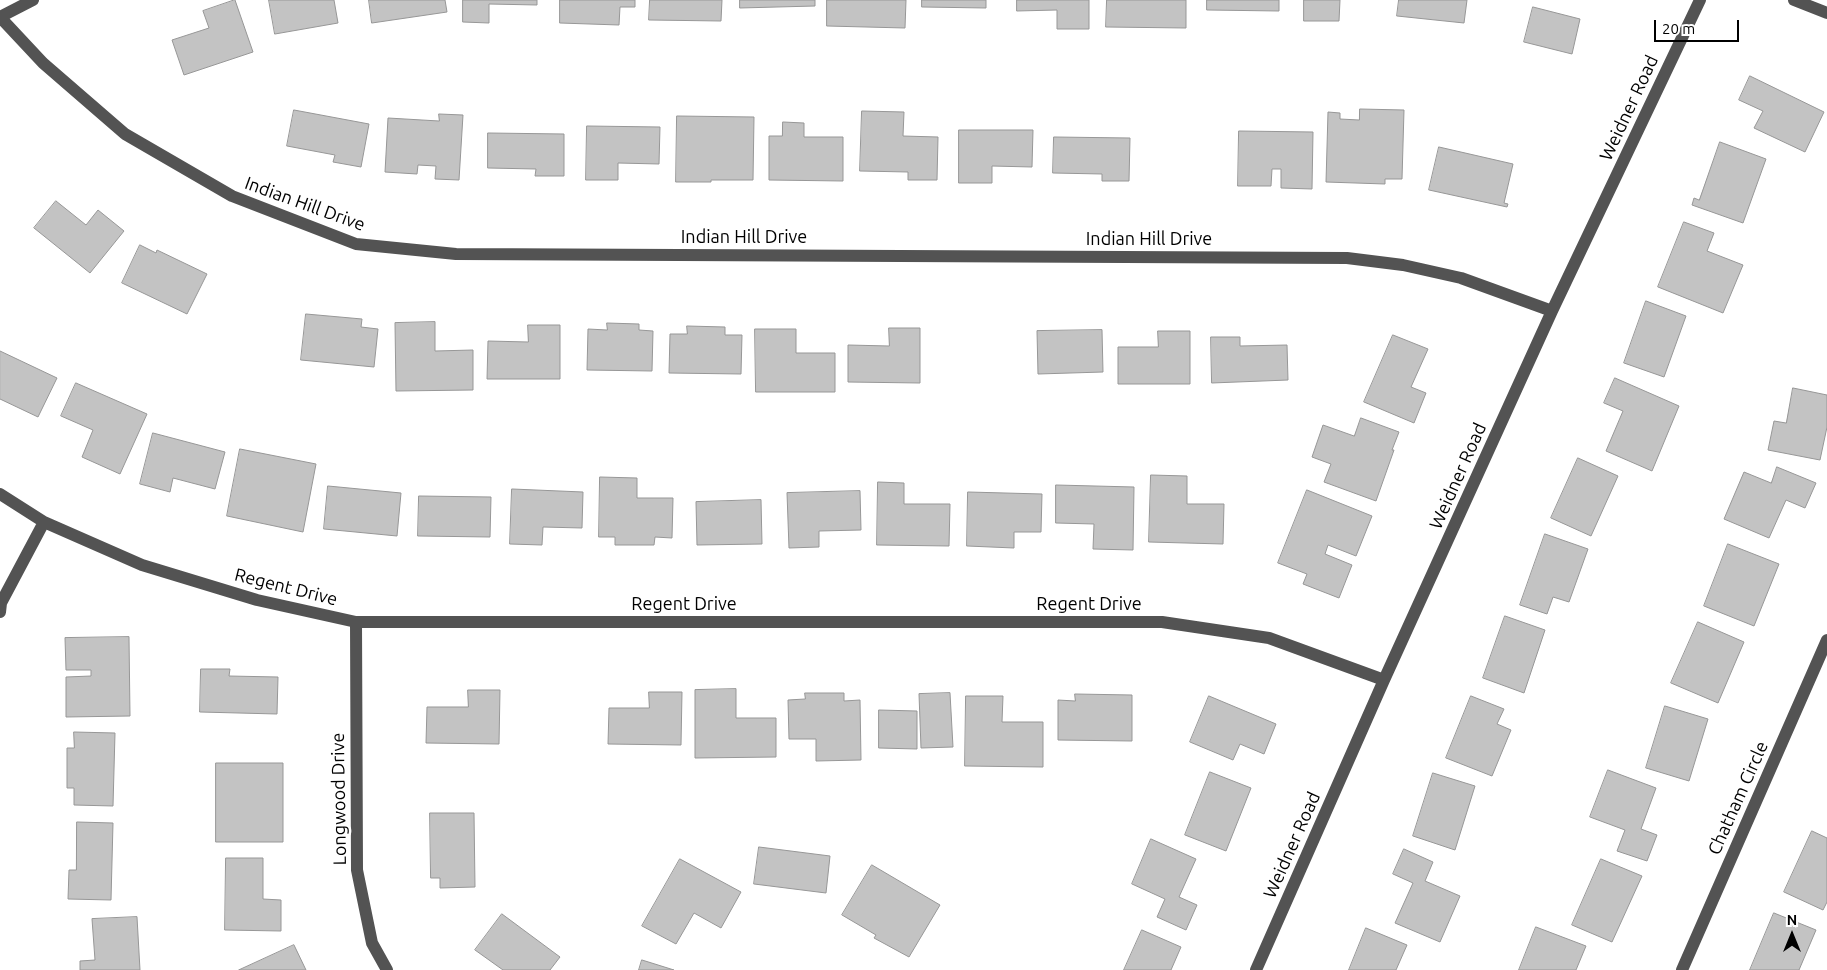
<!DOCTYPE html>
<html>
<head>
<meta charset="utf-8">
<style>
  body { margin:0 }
  #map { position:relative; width:1827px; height:970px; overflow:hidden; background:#fff; font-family:Ubuntu,sans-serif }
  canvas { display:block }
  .north { position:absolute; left:1767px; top:910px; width:50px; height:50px; -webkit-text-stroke:4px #fff; paint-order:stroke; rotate:0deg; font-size:14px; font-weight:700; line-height:20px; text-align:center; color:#000 }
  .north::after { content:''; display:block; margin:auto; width:18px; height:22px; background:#000; clip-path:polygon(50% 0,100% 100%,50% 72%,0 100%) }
  .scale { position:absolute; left:1654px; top:20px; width:85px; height:22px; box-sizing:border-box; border:2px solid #000; border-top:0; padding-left:6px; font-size:15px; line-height:18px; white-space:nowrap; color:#000; -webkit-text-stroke:4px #fff; paint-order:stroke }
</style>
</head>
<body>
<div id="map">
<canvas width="1827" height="970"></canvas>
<div class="north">N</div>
<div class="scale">20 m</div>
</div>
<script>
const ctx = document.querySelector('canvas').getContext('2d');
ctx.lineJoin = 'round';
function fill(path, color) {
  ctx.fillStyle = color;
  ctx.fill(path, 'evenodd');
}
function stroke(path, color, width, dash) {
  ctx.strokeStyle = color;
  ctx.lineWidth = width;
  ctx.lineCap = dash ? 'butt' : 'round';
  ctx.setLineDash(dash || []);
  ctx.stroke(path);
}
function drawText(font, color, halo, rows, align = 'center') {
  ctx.font = font + ' Ubuntu,sans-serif';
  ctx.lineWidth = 5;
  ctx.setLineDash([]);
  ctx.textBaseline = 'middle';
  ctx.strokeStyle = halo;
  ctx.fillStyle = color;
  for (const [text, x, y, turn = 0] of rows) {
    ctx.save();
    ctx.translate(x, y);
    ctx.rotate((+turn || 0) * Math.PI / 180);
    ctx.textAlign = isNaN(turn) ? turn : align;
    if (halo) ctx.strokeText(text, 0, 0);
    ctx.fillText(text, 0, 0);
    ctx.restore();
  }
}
const building = new Path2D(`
  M235 0 253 52 184 75 172 40 209 28 203 11Z
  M269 0H334L338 23 275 34Z
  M369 0H445L447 12 372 23Z
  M463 0H537V5L489 4V23L463 22Z
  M560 0H635V7H620L619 25 560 23Z
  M650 0H722L721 21 649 20Z
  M740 0H815V6L740 8Z
  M827 0H906L905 28 827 26Z
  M922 0H986V8L922 7Z
  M1017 0H1089V29H1057V10L1017 11Z
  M1107 0H1186V28L1106 27Z
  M1207 0H1279V11L1207 10Z
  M1304 0H1340L1339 21H1304Z
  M1399 0H1467L1464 23 1397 16Z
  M1533 7 1580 19 1572 54 1524 42Z
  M1750 76 1824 112 1805 152 1754 128 1763 111 1739 100Z
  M1360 109 1404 110 1402 179H1385V184L1326 182 1328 112 1340 113V119L1359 120Z
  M294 110 369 124 361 167 333 162 335 155 287 146Z
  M862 111 904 112 903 136 938 137 937 180H908V172L860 171Z
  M439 114 463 115 459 180 435 179 436 166 418 165 417 174 385 172 388 118 439 121Z
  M677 116 754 117 753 180H711V182H676Z
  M783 122 804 123V137H843V181L769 180V136H782Z
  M587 126 660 127 659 164 618 163V180H586Z
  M959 130H1033L1032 167 992 166V183H959Z
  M1239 131 1313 132 1312 189 1281 188V169H1272L1271 186H1238Z
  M488 133 564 134V176H535L536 169 488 168Z
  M1054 137 1130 138 1129 181H1102V174L1053 173Z
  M1720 142 1766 159 1743 223 1692 205 1694 198 1699 200Z
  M1439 147 1513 164 1504 203 1508 204 1507 207 1429 190Z
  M56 201 86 225 98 210 124 231 90 273 34 228Z
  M1684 222 1714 233 1707 251 1743 265 1723 313 1658 287Z
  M140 245 156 253 157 250 207 274 187 314 122 283Z
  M1646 301 1686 316 1664 377 1624 363Z
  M306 314 362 319 361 327 378 329 374 367 301 360Z
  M435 322V351L473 350V390L396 391 395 323Z
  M607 323 639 324V330L653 331 652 371 587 370 588 329 607 330Z
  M528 325H560V379H487L488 341 528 342Z
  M687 326 725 327V335H742L741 374 669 373 670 334H687Z
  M889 328H920V383L848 382V345L889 346Z
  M755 329H796V353H835V392H756Z
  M1102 330 1103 372 1038 374 1037 331Z
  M1158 331H1190V384H1118V347H1158Z
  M1393 335 1428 349 1411 387 1426 393 1414 423 1364 402Z
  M1211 337H1240V346L1287 345 1288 380 1212 383Z
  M0 351 57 378 38 417 0 399Z
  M1615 378 1679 406 1652 471 1606 451 1623 411 1604 403Z
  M76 383 147 414 120 474 82 457 93 430 61 416Z
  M1793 388 1827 395V427L1820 460 1768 450 1774 421 1786 423Z
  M1361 418 1399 432 1392 450H1394L1376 501 1324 482 1331 464 1312 457 1323 425 1354 436Z
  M153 433 225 452 215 489 173 478 170 492 140 484Z
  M240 449 316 464 303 532 227 516Z
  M1578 458 1618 476 1591 536 1551 518Z
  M1777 467 1816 483 1805 508 1786 500 1769 538 1724 519 1744 472 1771 483Z
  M1151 475 1187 476V504H1224L1223 544 1149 542Z
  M600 477 637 478V498H673L672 538 655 537 654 545H615V537H599Z
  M878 482 904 483V504H950L949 546 877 545Z
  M1056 485 1134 487 1133 550 1093 549 1094 524 1056 523Z
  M328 486 401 493 397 536 324 529Z
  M512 489 583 492 582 528 543 527 542 545 510 544Z
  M1307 490 1372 516 1356 556 1328 545 1325 554 1352 565 1339 598 1303 584 1307 574 1278 563Z
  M860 491 861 530 819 531V547L789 548 787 493Z
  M968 492 1042 494 1041 532H1014V548L967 546Z
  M419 496 491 497 490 537 418 536Z
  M761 500 762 544 697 545 696 502Z
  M1545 534 1588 549 1569 602 1553 597 1547 614 1520 605Z
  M1728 544 1779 564 1754 626 1704 606Z
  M1505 616 1545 630 1524 693 1483 678Z
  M1698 622 1744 642 1718 703 1671 683Z
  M129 637 130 716 66 717V677L91 676V670H66L65 638Z
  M201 669H230L229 676 278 677 277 714 200 712Z
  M736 689V718H776V757L695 758V690Z
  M468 690H500L499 744 426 743 427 707H468Z
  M649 692H682L681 745 608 744 609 708H649Z
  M805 693H844V701L860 700 861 760 816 761V739H789L788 700 805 699Z
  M950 693 953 747 921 748 919 694Z
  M1075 694 1132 695V741L1058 740V700L1075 701Z
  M966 696H1003L1002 722H1043V767L965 766Z
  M1209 696 1276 724 1264 754 1240 744 1233 760 1190 742Z
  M1471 696 1504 709 1497 724 1511 730 1492 776 1446 758Z
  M1665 706 1708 719 1689 781 1646 768Z
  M879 710 917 711V749L879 748Z
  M74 732 115 733 113 806 74 805V788H67V748H74Z
  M216 763H283V842H216Z
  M1608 770 1656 788 1641 829 1657 835 1647 861 1617 851 1625 830 1590 817Z
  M1210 772 1251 788 1226 851 1185 835Z
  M1433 773 1475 786 1455 850 1413 836Z
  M430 813H474L475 887 440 888V878H431Z
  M77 822 113 823 111 900 68 899 69 870H76Z
  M1812 831 1827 838V902L1823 910 1784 892Z
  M1151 839 1196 859 1179 897 1197 905 1186 930 1157 917 1165 899 1132 884Z
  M759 847 830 856 826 893 754 884Z
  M1404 849 1433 862 1425 881 1460 896 1440 942 1395 923 1413 883 1393 874Z
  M226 858H263V899L281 900V931L225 930Z
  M680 859 741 892 721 928 694 913 676 944 642 926Z
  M1601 859 1642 876 1612 942 1572 925Z
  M872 865 940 905 909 957 874 938 876 935 842 915Z
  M1774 913 1816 930 1799 970H1750Z
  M502 914 560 957 550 970H503L475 950Z
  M137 917 140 970H80V961L95 960 92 919Z
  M1536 927 1586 946 1576 970H1519Z
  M1366 928 1407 945 1396 970H1349Z
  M1142 930 1181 947 1171 970H1124Z
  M294 945 306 970H239Z
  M642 960 674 970H639Z`);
fill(building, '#c3c3c3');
stroke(building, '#979797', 1);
stroke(new Path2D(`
  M1794 0 1827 13
  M0 17 43 63 125 134 232 196 356 244 456 254 1347 258 1403 265 1461 278 1552 311
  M0 17 33 0
  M0 494 44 522 142 565 257 600 356 622H1162L1269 638 1384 680
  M0 612 1 603 44 522
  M356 622 357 870 372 943 387 970
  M1256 970 1384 680 1552 311 1700 0
  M1682 970 1827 640`), '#535353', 12);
drawText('18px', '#000', '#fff', [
  ["Weidner Road",1629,108,-65],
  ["Indian Hill Drive",305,204,20],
  ["Indian Hill Drive",744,237],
  ["Indian Hill Drive",1149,239],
  ["Weidner Road",1458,476,-66],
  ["Regent Drive",286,587,14],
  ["Regent Drive",684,604],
  ["Regent Drive",1089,604],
  ["Chatham Circle",1738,798,-66],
  ["Longwood Drive",339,799,-91],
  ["Weidner Road",1292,845,-66]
]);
</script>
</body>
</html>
